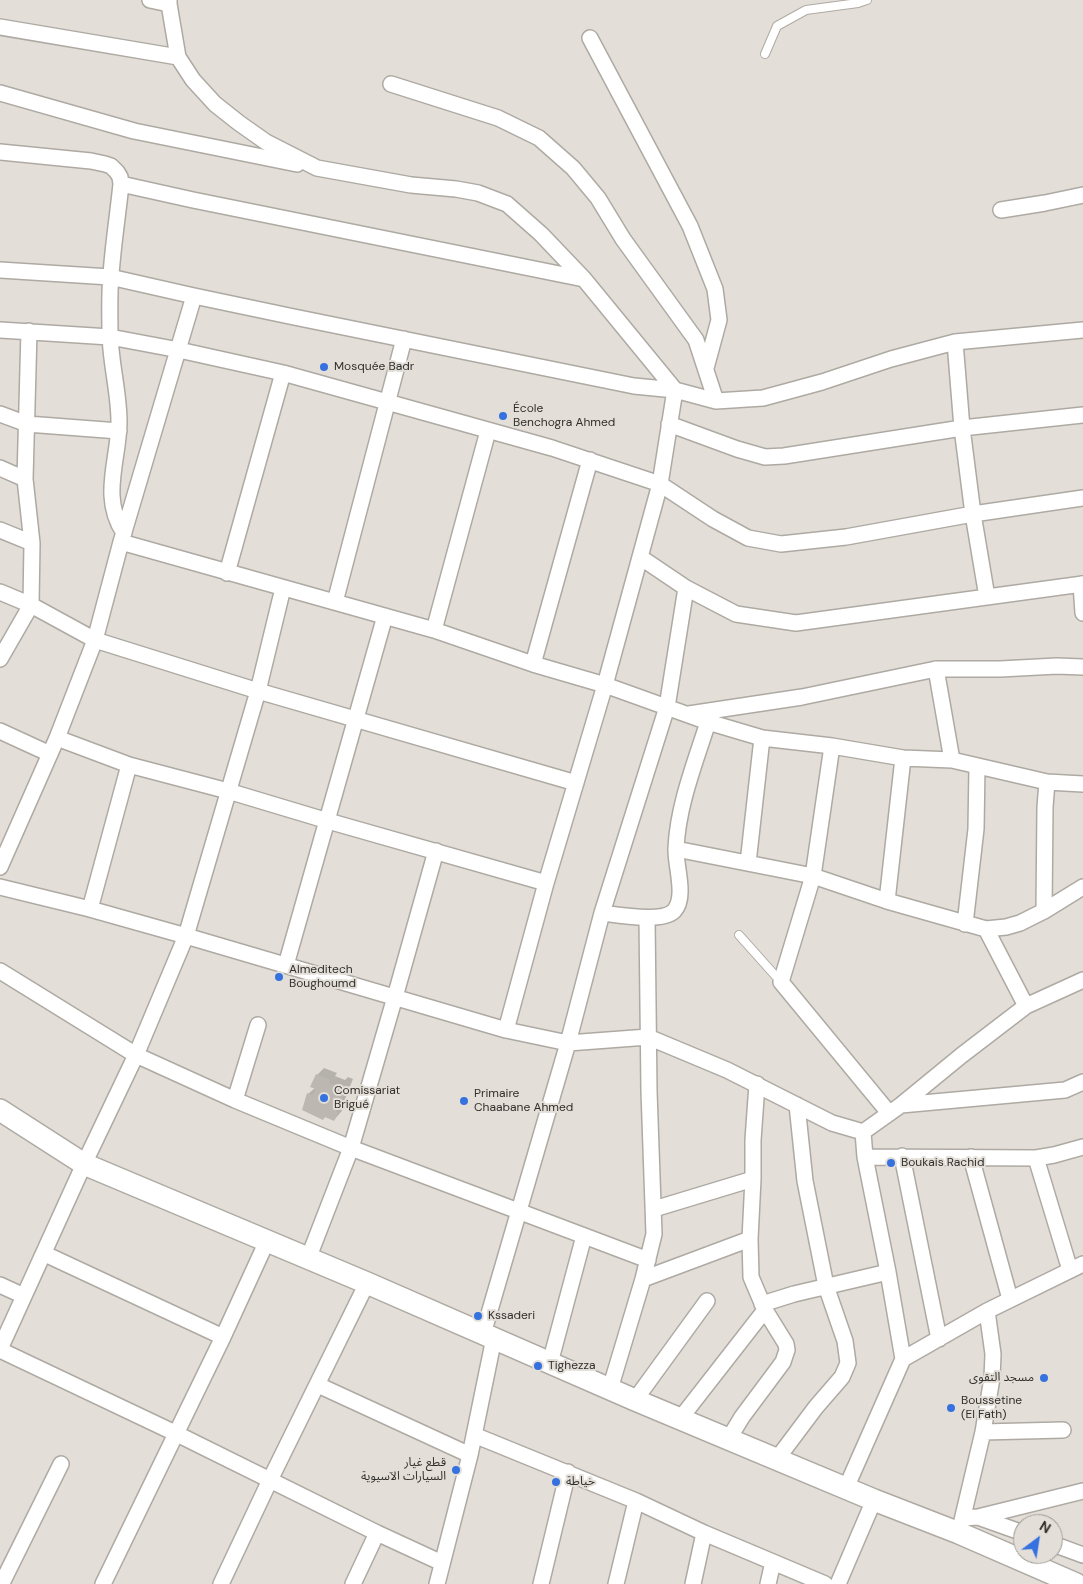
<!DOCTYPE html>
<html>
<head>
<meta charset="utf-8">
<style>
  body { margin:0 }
  #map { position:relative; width:1083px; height:1584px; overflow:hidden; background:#e3dfd8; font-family:"DM Sans",sans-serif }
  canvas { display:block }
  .north { position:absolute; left:1013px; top:1514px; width:50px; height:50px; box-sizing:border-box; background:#e3dfd8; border:1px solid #9c9993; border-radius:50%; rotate:31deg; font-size:14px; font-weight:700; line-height:20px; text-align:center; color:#312f2c }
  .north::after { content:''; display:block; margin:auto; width:18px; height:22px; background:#3571df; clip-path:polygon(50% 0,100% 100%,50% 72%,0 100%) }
</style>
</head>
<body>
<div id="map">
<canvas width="1083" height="1584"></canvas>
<div class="north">N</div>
</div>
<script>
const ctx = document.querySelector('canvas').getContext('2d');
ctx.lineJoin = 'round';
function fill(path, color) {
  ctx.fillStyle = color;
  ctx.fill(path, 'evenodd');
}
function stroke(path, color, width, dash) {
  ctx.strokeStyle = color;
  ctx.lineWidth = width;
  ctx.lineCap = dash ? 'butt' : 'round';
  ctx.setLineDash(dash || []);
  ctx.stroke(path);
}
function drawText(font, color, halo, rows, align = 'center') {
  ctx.font = font + ' "DM Sans","Noto Sans Arabic",sans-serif';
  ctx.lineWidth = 4;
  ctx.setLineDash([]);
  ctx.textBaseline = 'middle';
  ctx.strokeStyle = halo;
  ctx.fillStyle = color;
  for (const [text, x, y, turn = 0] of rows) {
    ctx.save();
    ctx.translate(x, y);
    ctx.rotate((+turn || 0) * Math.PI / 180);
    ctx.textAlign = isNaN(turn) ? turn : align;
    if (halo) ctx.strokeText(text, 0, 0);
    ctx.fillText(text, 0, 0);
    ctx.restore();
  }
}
fill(new Path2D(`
  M324 1068 337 1073 335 1076 345 1080 348 1077 353 1079 343 1104 345 1106 341 1112 334 1120 308 1094 315 1088 317 1075Z`), '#0003');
fill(new Path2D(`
  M316 1074 330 1080 329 1083 338 1087 340 1084 347 1087 336 1112 338 1113 334 1121 325 1117 323 1120 302 1110 307 1093 313 1095 316 1089 310 1087Z`), '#bcb8b1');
const lane = new Path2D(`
  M765 54 777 26 806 10 858 3 867 0
  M739 935 781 982`);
const street = new Path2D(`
  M150 0 169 4
  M169 0V4L178 57 193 80 215 104 239 123 266 142 317 168 411 185 456 189 478 193 507 204 541 234 584 279 675 390 660 484 605 685 546 883 506 1030
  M0 27 178 57
  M590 38 690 226 715 289 719 320 706 368
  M391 84 498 118 539 138 573 168 598 198 623 239 696 340 716 401
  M0 93 134 131 297 164
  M0 152 91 161 105 164 111 166 117 172 120 177 121 184C118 214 113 245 111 275 109 295 110 316 110 336 111 365 119 393 119 422 119 460 100 497 124 533
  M121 184 193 200 584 279
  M1001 210 1045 203 1083 195
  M0 270 110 277 194 296 294 317 634 386 675 390 716 401 763 398 822 382 891 359 955 342 1083 330
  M0 330 110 337 179 350 283 373 552 448 660 484 713 519 748 538 781 544 846 537 973 514 1083 498
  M955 342 962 428 973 514 987 597
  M0 414 27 424 119 431
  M669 424 737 449 765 457 784 456 962 428 1083 415
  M0 468 25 479
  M0 530 32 543
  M121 542 434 630 533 664 605 685 708 722 762 738 832 746 903 758 952 760 1047 782 1083 784
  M640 557 686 588 736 614 796 623 1083 584
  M227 573 283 373
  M1081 584 1083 613
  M0 592 31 605 95 640 258 691 576 783
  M335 602 404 339
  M434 630 488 431
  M0 659 31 605 32 543 25 479 29 331
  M533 664 590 460
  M936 669 952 760
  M689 714 802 697 936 669H1000L1057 666 1083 667
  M0 731 50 754
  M57 738 129 765 228 791 328 821 546 883
  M832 746 813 876 781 982 889 1113
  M676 849 813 876 887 901 986 929 1006 927 1020 923 1044 911 1083 887
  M748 863 762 738
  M0 867 57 738 95 640 121 542 194 296
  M0 887 90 909 186 936 506 1030 568 1043 648 1037 727 1070 832 1123 863 1132
  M887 901 903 758
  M90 909 129 765
  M1044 911 1045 807 1047 782
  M602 913C618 915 662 923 674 911 687 897 675 865 676 848 678 805 695 763 708 722
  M965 924 976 829 977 766
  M986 929 1026 1006
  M286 965 385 616
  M0 971 136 1055 235 1100 351 1148 648 1260
  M235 1100 258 1025
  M901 1105 1065 1090 1083 1082
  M902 1156 939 1339
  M865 1157 1036 1158 1054 1155 1083 1147
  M971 1157 1010 1299
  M1036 1158 1070 1270
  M654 1209 753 1179
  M45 1254 223 1337
  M308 1259 351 1148 395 997 436 851
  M643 1279 750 1239
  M0 1285 24 1296
  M762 1304 794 1294 888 1272
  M483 1334 568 1043 602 913 667 707 686 588
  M0 1349 84 1164 136 1055 186 936 258 691 283 588
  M0 1350 175 1433 377 1533 442 1563
  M903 1359 987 1311 1083 1264
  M550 1363 584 1236
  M318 1385 470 1455
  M610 1389 643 1279 654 1234 649 1091 647 918
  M635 1400 707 1301
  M680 1419 765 1310
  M983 1432 1063 1430
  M474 1435 636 1501 704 1533 825 1584
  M728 1440 742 1417 783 1362 787 1350 786 1344 765 1310 751 1277 750 1239 753 1179V1140L757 1084
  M777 1459 816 1407 842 1377 848 1363 845 1341 826 1286 805 1181 797 1105
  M846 1488 903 1359 888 1272 865 1157 863 1132 901 1105 962 1055 1026 1006 1083 980
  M978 1517 1023 1533
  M963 1518 978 1517 1083 1491
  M959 1533 983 1432 992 1378 993 1354 987 1311
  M1053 1544 1083 1555
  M3 1581 61 1464
  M103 1584 223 1337 267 1241
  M221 1584 270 1480 367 1283
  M353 1584 377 1533
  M437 1584 470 1455 494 1338
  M541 1584 568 1472
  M616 1584 636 1501
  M693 1584 704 1533
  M768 1584 773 1562
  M838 1584 874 1500`);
const secondary = new Path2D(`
  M0 1110 84 1164 367 1283 635 1400 874 1500 959 1533 1076 1584`);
stroke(lane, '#aeaaa3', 10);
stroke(street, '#aeaaa3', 18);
stroke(secondary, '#aeaaa3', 24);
stroke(lane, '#fff', 8);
stroke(street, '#fff', 15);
stroke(secondary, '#fff', 21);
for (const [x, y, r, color] of [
  [324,367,5,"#3571df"],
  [503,416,5,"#3571df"],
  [279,977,5,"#3571df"],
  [324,1098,5,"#3571df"],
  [464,1101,5,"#3571df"],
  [891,1163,5,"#3571df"],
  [478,1316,5,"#3571df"],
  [538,1366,5,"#3571df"],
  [1044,1378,5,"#3571df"],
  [951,1408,5,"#3571df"],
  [456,1470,5,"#3571df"],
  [556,1482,5,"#3571df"]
]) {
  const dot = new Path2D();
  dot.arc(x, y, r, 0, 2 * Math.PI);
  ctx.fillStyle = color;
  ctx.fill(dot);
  stroke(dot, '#e3dfd8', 2);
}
drawText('12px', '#312f2c', '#e3dfd8', [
  ["Mosquée Badr",334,367],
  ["École",513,409],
  ["Benchogra Ahmed",513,423],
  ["Almeditech",289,970],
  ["Boughoumd",289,984],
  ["Comissariat",334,1091],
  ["Brigué",334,1105],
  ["Primaire",474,1094],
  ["Chaabane Ahmed",474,1108],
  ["Boukais Rachid",901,1163],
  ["Kssaderi",488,1316],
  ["Tighezza",548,1366],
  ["مسجد التقوى",1034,1378,"right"],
  ["Boussetine",961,1401],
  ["(El Fath)",961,1415],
  ["قطع غيار",446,1463,"right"],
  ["السيارات الآسيوية",446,1477,"right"],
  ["خياطة",566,1482]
], 'left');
</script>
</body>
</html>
